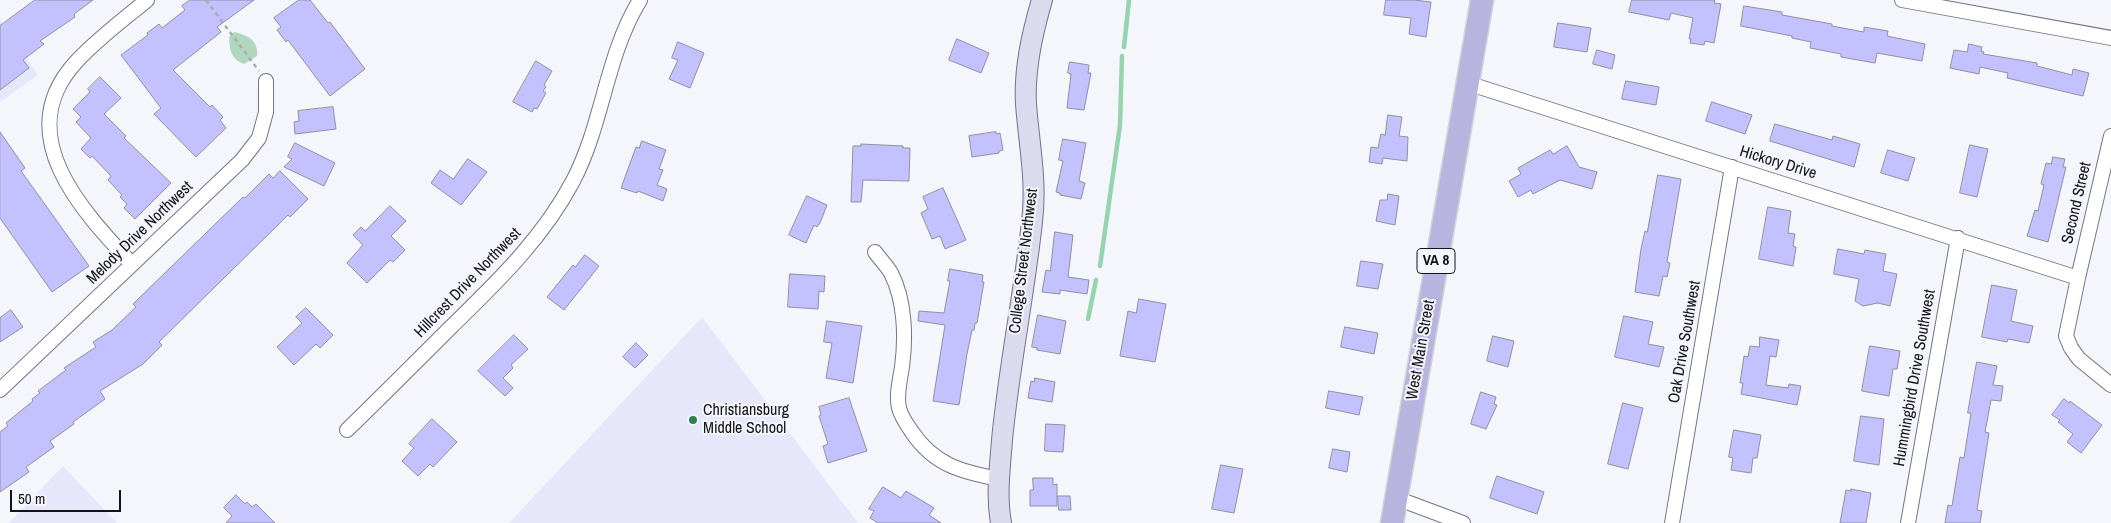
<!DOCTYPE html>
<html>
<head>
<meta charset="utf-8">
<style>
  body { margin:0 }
  #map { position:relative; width:2111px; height:523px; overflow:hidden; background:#f5f5fc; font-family:"Archivo Narrow",sans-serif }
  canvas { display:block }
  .scale { position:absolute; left:10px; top:490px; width:111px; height:22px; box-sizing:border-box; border:2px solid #121218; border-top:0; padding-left:6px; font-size:15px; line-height:18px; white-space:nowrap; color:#121218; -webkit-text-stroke:4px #f5f5fc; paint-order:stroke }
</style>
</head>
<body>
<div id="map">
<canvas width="2111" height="523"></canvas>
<div class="scale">50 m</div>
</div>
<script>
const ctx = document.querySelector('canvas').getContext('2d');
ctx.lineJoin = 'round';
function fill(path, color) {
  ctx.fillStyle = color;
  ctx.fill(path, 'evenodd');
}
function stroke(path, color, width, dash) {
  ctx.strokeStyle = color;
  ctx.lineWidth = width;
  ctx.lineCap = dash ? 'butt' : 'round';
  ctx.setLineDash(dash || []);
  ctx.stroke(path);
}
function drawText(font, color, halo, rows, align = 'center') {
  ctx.font = font + ' "Archivo Narrow",sans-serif';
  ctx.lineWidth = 4;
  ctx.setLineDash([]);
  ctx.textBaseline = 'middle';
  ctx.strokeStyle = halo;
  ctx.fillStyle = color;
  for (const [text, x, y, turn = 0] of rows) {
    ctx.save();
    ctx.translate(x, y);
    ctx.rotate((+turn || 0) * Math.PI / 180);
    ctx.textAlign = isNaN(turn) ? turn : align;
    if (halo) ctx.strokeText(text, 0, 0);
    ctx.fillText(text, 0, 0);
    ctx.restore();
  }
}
fill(new Path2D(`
  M0 20 38 75 0 102Z
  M702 317 858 523H509Z
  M63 466 117 523H9Z`), '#e7e7fb');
fill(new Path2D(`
  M234 32C247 35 259 40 257 56L244 64C230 58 230 50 229 37Z`), '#b0d7bd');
stroke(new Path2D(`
  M1124 47 1129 0
  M1100 266 1120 125 1122 56
  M1088 319 1096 280`), '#96d4ad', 4.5);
const building = new Path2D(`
  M35 0H93L74 14 75 17 40 41 44 44 23 60 29 68 0 90V26Z
  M190 0H254L217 27 221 32 173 70 210 107 212 105 223 117 220 120 226 128 196 157 154 114 161 108 121 55 148 35 147 33 159 24 162 28 185 10 182 6Z
  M299 0H310L328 23 330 22 365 69 330 96 288 40 286 42 277 30 281 27 274 18Z
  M1386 0H1414L1431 2 1426 37 1409 34 1411 18 1384 15Z
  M1632 0H1715L1714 3 1721 4 1714 43 1705 41 1704 45 1690 43 1691 39H1689L1693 18 1671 13 1669 20 1629 12Z
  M1744 6 1782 12V15L1832 24V26L1864 32V27L1888 31 1887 36 1925 44 1922 61 1877 53 1875 63 1841 57V54L1810 48 1811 42 1792 38V36L1741 26Z
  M1558 23 1591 28 1587 52 1554 47Z
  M957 39 989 53 981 73 949 60Z
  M678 42 704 53 690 88 669 79 678 60 672 58Z
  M1969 44 1982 47 1981 51 1984 52 1983 54 2037 63V66L2072 75 2073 69 2089 73 2083 96 2007 78 2008 73 1980 67 1979 74 1950 68 1954 50 1967 52Z
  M1597 50 1615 55 1612 69 1593 64Z
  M536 61 552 71 544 85 546 87 543 91 546 93 537 109 534 108 532 112 513 102Z
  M1070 62 1089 65 1088 73H1091L1084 110 1067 108 1071 74 1068 73Z
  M100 77 121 98 104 114 126 136 124 138 171 183 135 219 124 208 127 204 120 197 122 195 108 180 111 176 92 156 90 158 81 149 91 138 76 122 81 117 73 109 90 92 88 89Z
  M1626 81 1659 87 1656 105 1622 99Z
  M1712 102 1752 115 1745 134 1706 121Z
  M333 107 336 129 295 134 294 122 299 121 298 111Z
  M1388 115 1402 117 1399 136 1408 137 1407 161 1383 158 1382 164 1369 162 1371 147 1378 148 1381 134 1385 135Z
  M1775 124 1832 140 1833 136 1860 144 1854 167 1770 141Z
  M0 132 25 168 21 171 89 266 52 292 0 218Z
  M996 132V134L1000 133 1003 150 999 151V153L972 157 969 136Z
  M1063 139 1086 143 1079 181 1085 183 1081 199 1060 195V193L1056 192 1063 161 1059 160Z
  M642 141 666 150 659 169 663 170 657 185 667 189 663 201 638 191 637 193 621 188 636 147 639 148Z
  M295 143 335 163 324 186 284 167 292 159 288 157Z
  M861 144 903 146V148H910L909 181 863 180 861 202H851L853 146H861Z
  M1970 145 1988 149 1977 197 1960 193Z
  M1567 146 1579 167 1597 172 1592 189 1560 180 1533 194 1531 190 1518 197 1509 181 1521 174 1518 168 1550 150 1553 154Z
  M1888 150 1915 158 1908 181 1881 173Z
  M2053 157 2065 159 2063 167H2066L2048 242 2027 236 2035 210 2038 211 2044 185 2041 184 2046 163 2051 164Z
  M468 159 487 172 461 205 431 183 440 170 453 179Z
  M280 171 308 199 290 217 288 215 159 342 162 345 143 364 100 391 105 399 73 422 74 424 50 441 54 447 26 467 29 472 0 492V432L8 426 6 423 33 401 32 399 40 393 38 391 66 370 64 368 96 347 93 342 112 330 136 307 133 304 243 197 245 198 269 174 273 178Z
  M1658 175 1681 179 1667 262 1670 263 1667 277 1663 276 1659 296 1635 292 1641 249 1645 231 1647 232Z
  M943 188 966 240 945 249 940 236 932 239 921 213 928 209 923 197Z
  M1388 194 1399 196 1395 225 1376 221 1380 200H1387Z
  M807 196 827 205 820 223 817 227 814 225 806 243 789 235Z
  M390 206 406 221 391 236 405 250 393 262 390 260 367 283 347 263 363 245 353 235 361 227 365 231Z
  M1768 207 1791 211 1788 233 1795 234 1793 246 1796 247 1793 266 1759 259Z
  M1055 232 1073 235 1068 277 1089 280 1087 294 1060 290V294L1042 292 1046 270 1050 271Z
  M1838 249 1864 254 1865 250 1886 254 1883 271 1897 274 1890 306 1878 303 1863 306 1855 301 1859 279 1834 274Z
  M585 255 599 266 564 310 547 297 573 265 575 267Z
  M1361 261 1383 264 1378 289 1357 286Z
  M950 269 983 275 982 282H984L977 323H975L974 330H972L967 354 959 405 933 401 945 325 918 321 919 311 944 313 950 281H948Z
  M790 274 825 276 824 292 819 291 818 309 788 307Z
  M1992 285 2017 290 2011 321 2033 326 2029 343 2008 339 2007 342 1982 337Z
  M1139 299 1166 304 1155 362 1120 356 1128 311 1136 313Z
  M306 308 333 335 320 348 316 344 294 365 277 347 302 323 296 317Z
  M11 310 23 327 0 342V318Z
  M1038 315 1066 321 1060 354 1037 350V348L1032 347Z
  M1624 316 1653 322 1648 344 1664 347 1659 367 1615 357Z
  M827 321 862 326 853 383 826 378 832 343 824 342Z
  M1345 327 1378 333 1374 354 1341 347Z
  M514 335 528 349 511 365 513 368 503 378 513 388 505 396 478 371Z
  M1493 336 1514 341 1508 367 1487 361Z
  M1760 337 1779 340 1776 357 1770 356 1766 385 1788 388 1789 384 1801 386 1797 405 1741 394 1743 383H1740L1744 356 1748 357 1750 346 1759 347Z
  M636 343 648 355 635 368 623 357Z
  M1870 346 1900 351 1897 369H1893L1889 396 1862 391Z
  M1977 362 1997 366 1993 385 2003 386 2001 401 1991 400 1985 432 1989 433 1977 510 1982 511 1980 523H1945L1948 505 1952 506 1960 457 1964 458 1971 413H1968Z
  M1035 378 1055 382 1052 402 1028 398 1031 381 1034 382Z
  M1329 391 1363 397 1359 415 1326 408Z
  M1481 392 1496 397 1494 404 1497 405 1486 429 1471 424Z
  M849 398 867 451 828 463 823 446 828 444 819 416 821 415 819 407Z
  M2064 399 2069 403 2070 401 2102 425 2081 453 2067 442 2073 434 2058 422 2060 420 2052 415Z
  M1623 403 1643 408 1628 469 1608 464Z
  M1861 416 1884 419 1879 465 1854 461Z
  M432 419 457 442 433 467 430 464 418 476 402 461 414 448 409 444Z
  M1046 424 1065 425 1063 452 1045 451Z
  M1734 430 1761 435 1757 458H1753L1751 473 1731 470 1733 458 1729 457Z
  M1333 449 1350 452 1347 472 1329 468Z
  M1221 465 1243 469 1234 513 1212 509Z
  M1497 476 1544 492 1537 514 1490 498Z
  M1033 478H1053V485L1057 484V506H1030V490H1033Z
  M883 487 901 498 906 491 934 508 929 515 941 523H878L870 518 874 511 869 509Z
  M1851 489 1871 493 1866 523H1840L1846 490 1851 491Z
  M236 495 245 504 247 502 252 507 256 504 275 523H226L232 516 224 508Z
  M1058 496H1070L1071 510H1059Z`);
fill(building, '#c3c2ff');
stroke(building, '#8f8f9f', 1);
const street = new Path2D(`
  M1902 0 2111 38
  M1467 83 2078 278
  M2111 136 2078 278 2066 336 2071 348 2079 359 2111 385
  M875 252C880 259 887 266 891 273 905 300 906 337 902 367 900 380 896 395 899 408 901 416 907 425 912 432 934 465 962 472 999 479
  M132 264C81 210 10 134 76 62 97 39 123 20 147 0
  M0 390 242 160 259 138 266 112V81
  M347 430C382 396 417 361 452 326 497 282 543 238 573 181 603 124 606 55 640 0
  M1396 498 1463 523
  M1672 523 1732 167
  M1908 523 1958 238`);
const secondary = new Path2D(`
  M1001 523C996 495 1000 468 1002 440 1009 367 1024 295 1032 222 1037 180 1029 145 1026 104 1024 69 1032 34 1042 0`);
const primary = new Path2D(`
  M1392 523 1482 0`);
stroke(street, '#747484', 16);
stroke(secondary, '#747484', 22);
stroke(primary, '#d4d4d5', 25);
stroke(new Path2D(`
  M206 0 259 71`), '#aaaab1', 2.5, [4, 4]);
stroke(street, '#fff', 14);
stroke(secondary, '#dbdaef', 20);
stroke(primary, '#b7b5df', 22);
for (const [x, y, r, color] of [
  [693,420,5,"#2f8254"]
]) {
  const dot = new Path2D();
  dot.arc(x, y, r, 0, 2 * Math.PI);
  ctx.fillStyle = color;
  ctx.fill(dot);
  stroke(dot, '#f5f5fc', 2);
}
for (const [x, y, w] of [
  [1436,261,38]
]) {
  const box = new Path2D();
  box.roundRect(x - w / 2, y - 12.5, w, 25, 4);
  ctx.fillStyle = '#f5f5fc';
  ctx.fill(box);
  stroke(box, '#121218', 1);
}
drawText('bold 15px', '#121218', null, [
  ["VA 8",1436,261]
]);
drawText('16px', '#121218', '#f5f5fc', [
  ["Hickory Drive",1778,163,17],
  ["Second Street",2077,203,-77],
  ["Melody Drive Northwest",140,233,-44],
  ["College Street Northwest",1024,261,-83],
  ["Hillcrest Drive Northwest",468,283,-46],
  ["Oak Drive Southwest",1685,342,-80],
  ["West Main Street",1421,350,-80],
  ["Hummingbird Drive Southwest",1915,378,-80]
]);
drawText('16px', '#121218', '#f5f5fc', [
  ["Christiansburg",703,411],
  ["Middle School",703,429]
], 'left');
</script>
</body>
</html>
